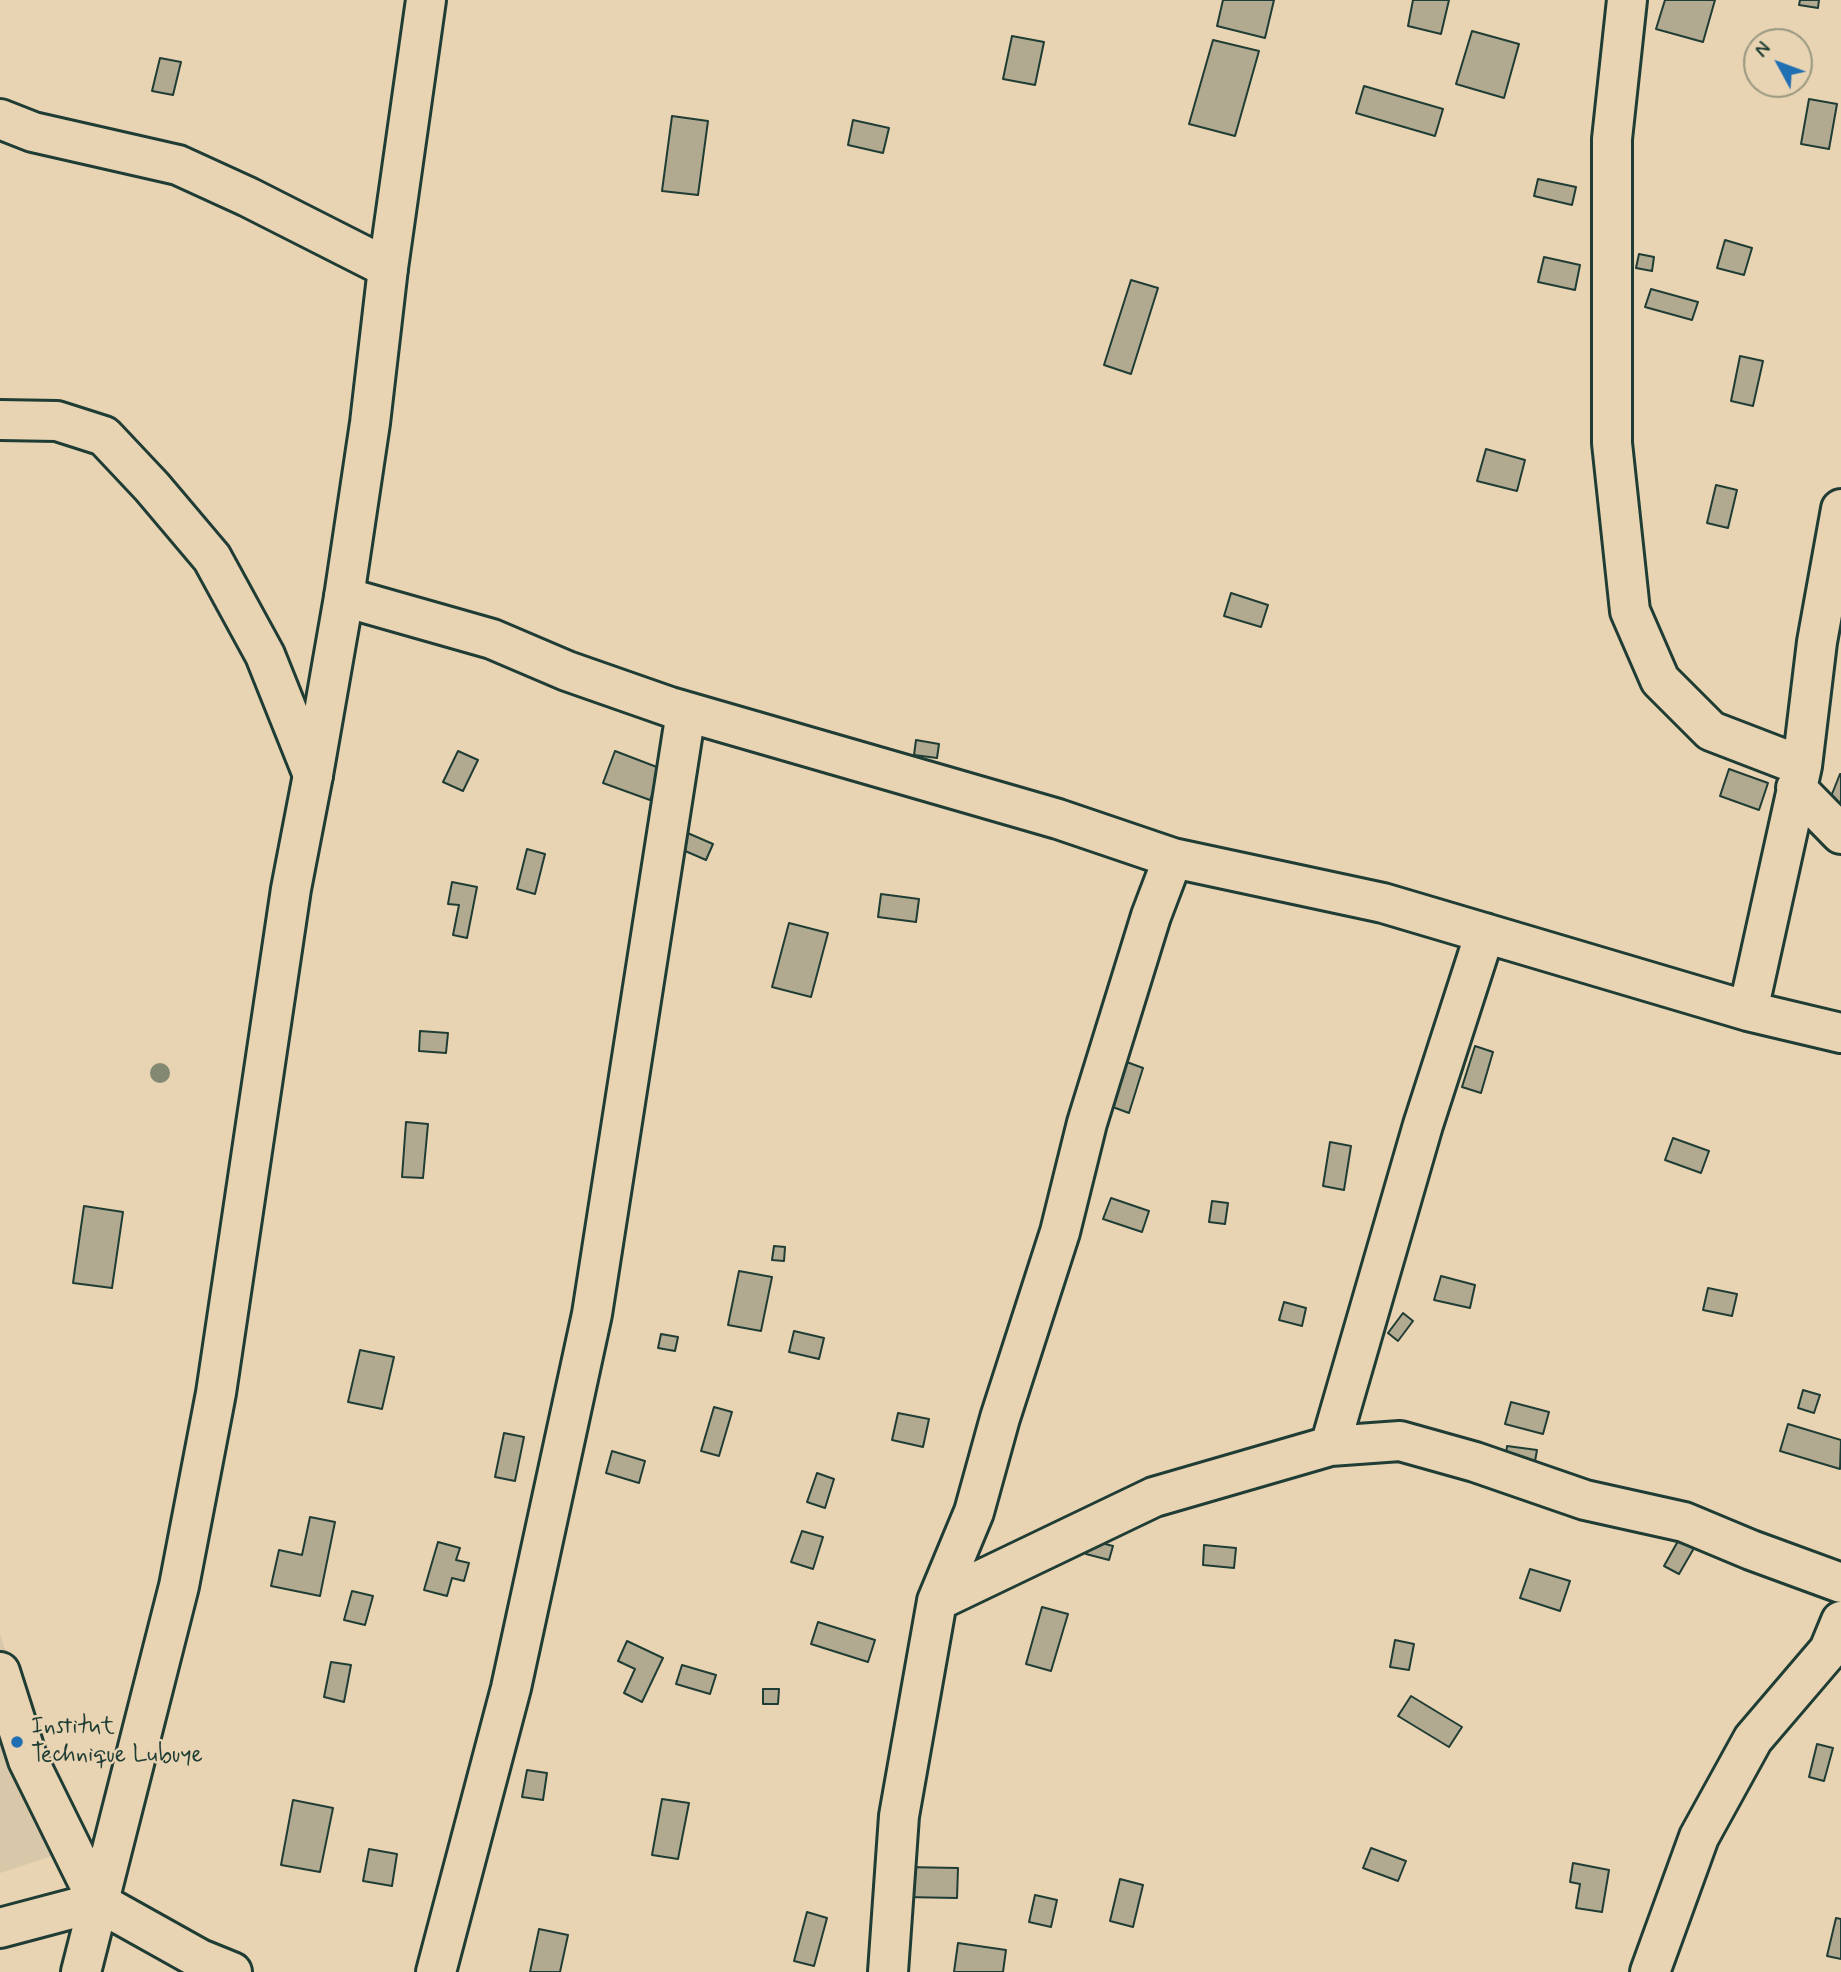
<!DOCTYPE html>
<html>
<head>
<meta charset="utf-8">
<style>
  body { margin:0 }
  #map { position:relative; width:1841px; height:1972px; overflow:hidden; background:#e8d4b3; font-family:Mynerve,sans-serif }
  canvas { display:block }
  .north { position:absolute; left:1743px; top:28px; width:70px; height:70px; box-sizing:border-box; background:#e8d4b3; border:2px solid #989880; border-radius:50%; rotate:311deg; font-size:19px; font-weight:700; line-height:28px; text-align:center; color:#1f3d34 }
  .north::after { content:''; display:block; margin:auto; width:24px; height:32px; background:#1f6fb2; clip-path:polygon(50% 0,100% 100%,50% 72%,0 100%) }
</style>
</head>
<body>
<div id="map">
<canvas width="1841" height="1972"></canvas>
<div class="north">N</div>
</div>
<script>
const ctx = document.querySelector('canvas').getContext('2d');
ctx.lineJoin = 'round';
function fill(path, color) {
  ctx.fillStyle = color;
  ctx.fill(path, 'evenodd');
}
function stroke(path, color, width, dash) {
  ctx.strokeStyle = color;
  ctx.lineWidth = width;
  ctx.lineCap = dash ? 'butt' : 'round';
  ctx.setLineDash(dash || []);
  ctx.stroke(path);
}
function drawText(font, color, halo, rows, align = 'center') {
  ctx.font = font + ' Mynerve,sans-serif';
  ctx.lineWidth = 5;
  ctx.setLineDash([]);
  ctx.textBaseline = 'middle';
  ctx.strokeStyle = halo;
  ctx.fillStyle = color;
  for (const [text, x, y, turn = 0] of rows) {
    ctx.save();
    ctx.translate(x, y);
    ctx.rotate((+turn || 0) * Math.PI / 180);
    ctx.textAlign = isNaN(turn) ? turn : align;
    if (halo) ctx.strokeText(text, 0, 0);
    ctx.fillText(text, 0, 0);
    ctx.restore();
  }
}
fill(new Path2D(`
  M0 1634 70 1850 0 1873Z`), '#d8c7a8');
const building = new Path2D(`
  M1223 0H1274L1265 38 1217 26Z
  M1413 0H1449L1441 34 1408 26Z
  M1665 0H1715L1703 42 1656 29Z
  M1800 0H1819L1818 8 1799 5Z
  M1472 31 1519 44 1504 98 1456 84Z
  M1012 36 1044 42 1035 85 1003 79Z
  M1213 40 1259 51 1235 136 1189 124Z
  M160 58 181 62 173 95 152 91Z
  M1364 86 1443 109 1435 136 1356 113Z
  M1809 99 1837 104 1829 149 1801 144Z
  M672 116 708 121 698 195 662 191Z
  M853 120 889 128 883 153 848 145Z
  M1538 179 1576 187 1572 205 1534 196Z
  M1725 240 1752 248 1744 275 1717 268Z
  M1639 254 1654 257 1652 271 1636 268Z
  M1544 257 1580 265 1575 290 1538 282Z
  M1131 280 1158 288 1131 374 1104 365Z
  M1651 289 1698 302 1692 320 1645 307Z
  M1740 356 1763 361 1753 406 1731 401Z
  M1486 449 1525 460 1517 491 1477 481Z
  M1716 485 1737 490 1728 528 1707 523Z
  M1231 593 1268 605 1261 627 1224 616Z
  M916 740 939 744 937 758 914 755Z
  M458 751 478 760 463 791 443 782Z
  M615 751 662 769 650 800 603 783Z
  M1729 769 1768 783 1759 810 1720 796Z
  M1840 774H1841V803L1830 799Z
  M676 828 713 844 706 860 669 844Z
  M527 849 545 854 535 894 517 889Z
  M452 882 477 887 467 938 453 935 459 905 448 904Z
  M881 894 919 899 916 922 878 917Z
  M789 923 828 933 811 997 772 987Z
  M420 1031 448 1033 446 1053 419 1051Z
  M1475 1046 1493 1052 1481 1093 1462 1087Z
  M1124 1061 1143 1068 1129 1113 1110 1106Z
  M406 1122 428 1124 423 1178 402 1177Z
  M1673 1138 1709 1151 1701 1173 1665 1160Z
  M1330 1142 1351 1146 1344 1190 1323 1186Z
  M1111 1198 1149 1211 1142 1232 1103 1219Z
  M1212 1201 1228 1203 1225 1224 1209 1222Z
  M84 1206 123 1212 112 1288 73 1283Z
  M774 1246 785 1247 784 1261 772 1260Z
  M739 1271 772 1277 761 1331 728 1325Z
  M1441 1276 1475 1285 1470 1308 1434 1300Z
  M1708 1288 1737 1294 1732 1316 1703 1310Z
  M1284 1302 1306 1308 1302 1326 1279 1320Z
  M1403 1313 1413 1321 1398 1341 1388 1333Z
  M794 1331 824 1338 819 1359 789 1352Z
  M661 1334 678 1337 675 1351 658 1348Z
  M360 1350 394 1357 382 1409 348 1402Z
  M1803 1390 1820 1395 1814 1413 1798 1408Z
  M1511 1402 1549 1412 1543 1434 1505 1424Z
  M714 1407 732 1412 719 1456 701 1451Z
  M898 1413 929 1419 923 1447 892 1440Z
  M1788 1424 1841 1440 1840 1469 1780 1451Z
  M504 1433 524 1437 515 1481 495 1477Z
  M1507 1446 1537 1450 1534 1467 1505 1463Z
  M612 1451 645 1461 639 1483 606 1473Z
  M817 1473 834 1479 825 1508 807 1502Z
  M310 1517 335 1522 320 1596 271 1586 279 1550 302 1555Z
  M802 1531 823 1537 813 1569 791 1562Z
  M1682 1534 1697 1543 1679 1574 1664 1566Z
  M1090 1540 1113 1546 1109 1560 1086 1554Z
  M438 1542 460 1548 456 1560 469 1563 464 1581 452 1578 447 1596 424 1590Z
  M1204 1545 1236 1548 1234 1568 1203 1565Z
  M1530 1569 1570 1581 1560 1611 1520 1598Z
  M352 1591 373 1596 365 1625 344 1620Z
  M1042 1607 1068 1614 1051 1671 1026 1664Z
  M818 1622 875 1640 868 1662 811 1644Z
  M1395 1640 1414 1644 1409 1670 1390 1667Z
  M627 1641 663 1658 642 1702 624 1693 635 1669 618 1661Z
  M331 1662 351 1665 344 1702 324 1697Z
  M682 1665 716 1675 710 1694 676 1684Z
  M763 1689H779L778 1704H763Z
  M1411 1696 1462 1727 1449 1747 1398 1716Z
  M1817 1744 1833 1748 1824 1781 1809 1777Z
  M527 1770 547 1773 543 1800 522 1797Z
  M662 1799 689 1803 678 1859 652 1855Z
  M293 1800 333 1808 320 1872 281 1865Z
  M1371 1848 1406 1861 1398 1881 1363 1868Z
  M369 1849 397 1854 392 1886 363 1881Z
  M1573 1863 1609 1870 1602 1912 1576 1908 1580 1884 1570 1882Z
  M905 1867 958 1868 957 1898 904 1897Z
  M1120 1879 1143 1885 1133 1927 1110 1921Z
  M1035 1895 1057 1900 1051 1927 1029 1922Z
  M807 1912 827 1918 814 1966 794 1961Z
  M1836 1918 1841 1919V1959L1827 1956Z
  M539 1929 568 1935 560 1972H530Z
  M958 1943 1006 1950 1003 1972H954Z`);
fill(building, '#b1aa90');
stroke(building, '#1f3d34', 2);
const minor = new Path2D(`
  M1627 0 1612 139V443L1630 611 1660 680 1711 731 1802 766
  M0 119 33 132 178 165 248 197 388 268
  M0 420 57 421 104 436 152 487 212 558 265 655 313 775
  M344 597 492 639 567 671 670 707 1058 819 1173 858 1383 903 1748 1011 1841 1033
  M1796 788 1841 834
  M1748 1011 1802 766 1817 642 1841 509
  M1330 1446 1423 1125 1485 933
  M937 1601 1154 1497 1330 1446 1400 1441 1475 1462 1585 1500 1684 1522 1751 1550 1841 1583
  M0 1672 28 1760 98 1902 0 1928
  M98 1902 200 1959 232 1972
  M436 1972 511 1688 592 1314 686 712
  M888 1972 899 1816 937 1601 974 1512 1000 1418 1060 1232 1087 1123 1151 916 1173 858
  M1650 1972 1699 1837 1753 1739 1829 1650 1841 1621`);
const tertiary = new Path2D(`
  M81 1972 179 1586 216 1393 291 889 313 775 344 597 370 423 388 268 426 0`);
stroke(minor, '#1f3d34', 44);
stroke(tertiary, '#1f3d34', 44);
stroke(minor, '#e8d4b3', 38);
stroke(tertiary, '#e8d4b3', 38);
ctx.fillStyle = '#838873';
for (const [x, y] of [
  [160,1073]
]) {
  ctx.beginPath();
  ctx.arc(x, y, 10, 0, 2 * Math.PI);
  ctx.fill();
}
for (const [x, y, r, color] of [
  [17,1742,7,"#1f6fb2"]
]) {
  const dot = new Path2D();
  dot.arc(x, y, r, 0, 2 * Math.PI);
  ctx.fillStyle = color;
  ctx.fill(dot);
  stroke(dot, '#e8d4b3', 2.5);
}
drawText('24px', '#1f3d34', '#e8d4b3', [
  ["Institut",31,1728],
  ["Technique Lubuye",31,1756]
], 'left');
</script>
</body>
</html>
